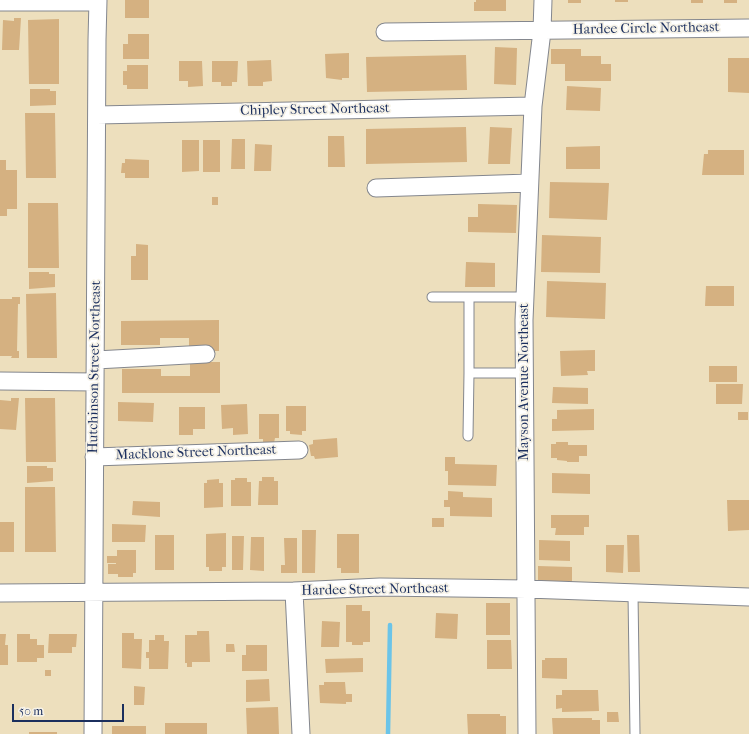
<!DOCTYPE html>
<html>
<head>
<meta charset="utf-8">
<style>
  body { margin:0 }
  #map { position:relative; width:749px; height:734px; overflow:hidden; background:#eddfbd; font-family:"IM FELL French Canon",serif }
  canvas { display:block }
  .scale { position:absolute; left:12px; top:704px; width:112px; height:18px; box-sizing:border-box; border:2px solid #1b2f5e; border-top:0; padding-left:5px; font-size:12px; line-height:14px; white-space:nowrap; color:#1b2f5e; -webkit-text-stroke:3px #f7f3e8; paint-order:stroke }
</style>
</head>
<body>
<div id="map">
<canvas width="749" height="734"></canvas>
<div class="scale">50 m</div>
</div>
<script>
const ctx = document.querySelector('canvas').getContext('2d');
ctx.lineJoin = 'round';
function stroke(path, color, width, dash) {
  ctx.strokeStyle = color;
  ctx.lineWidth = width;
  ctx.lineCap = dash ? 'butt' : 'round';
  ctx.setLineDash(dash || []);
  ctx.stroke(path);
}
function fill(path, color) {
  ctx.fillStyle = color;
  ctx.fill(path, 'evenodd');
}
function drawText(font, color, halo, rows, align = 'center') {
  ctx.font = font + ' "IM FELL French Canon",serif';
  ctx.lineWidth = 3.5;
  ctx.setLineDash([]);
  ctx.textBaseline = 'middle';
  ctx.strokeStyle = halo;
  ctx.fillStyle = color;
  for (const [text, x, y, turn = 0] of rows) {
    ctx.save();
    ctx.translate(x, y);
    ctx.rotate((+turn || 0) * Math.PI / 180);
    ctx.textAlign = isNaN(turn) ? turn : align;
    if (halo) ctx.strokeText(text, 0, 0);
    ctx.fillText(text, 0, 0);
    ctx.restore();
  }
}
stroke(new Path2D(`
  M388 734 390 625`), '#6bc4e8', 4.5);
fill(new Path2D(`
  M125 0H149V18H125Z
  M476 0H506V11H474V2H476Z
  M568 0H581V3H568Z
  M615 0H628V2H615Z
  M691 0H703V3H691Z
  M724 0H737V3H724Z
  M14 18H21L19 50H2L3 20 14 21Z
  M59 19V84H29L28 20Z
  M128 34H149V59H123V44H128Z
  M495 47 517 48 516 85 494 84Z
  M551 49H581V56H601V64H611V81H565V64H551Z
  M349 53V78H342V80L326 78 325 54Z
  M466 55 467 90 367 92 366 57Z
  M728 58H749V93L728 92Z
  M271 60 272 81 263 82V86H248L247 61Z
  M179 61H202L203 86 188 87V81H179Z
  M212 61H238L237 82H232V86H221V82H212Z
  M127 65H148V89H127V85H123V71H127Z
  M567 86 601 88 600 111 566 110Z
  M30 89H50V91H56V105L30 106Z
  M25 113H55L56 178H26Z
  M466 127 467 162 366 164V129Z
  M490 127 512 128 510 164H488Z
  M328 136H344L345 167H328Z
  M232 139H245V169H231Z
  M182 140H199V171L182 172Z
  M203 140H220V172H203Z
  M255 144 272 145 271 171H254Z
  M600 146V169H566V147Z
  M708 150H744V175H702L704 154H708Z
  M125 159 149 160V178H125V173H121L122 163H125Z
  M0 160H6V170H17V209H7V216H0Z
  M550 182 609 183 607 220 549 218Z
  M212 197H218V205H212Z
  M28 203H58L59 268H28Z
  M478 204 517 205 516 233 468 232V217H478Z
  M542 235 601 237 600 273 541 272Z
  M136 244 148 245V280H131V256H136Z
  M466 262 495 263V287H465Z
  M29 272H49V274H55V287L29 289Z
  M547 281 606 283 605 319 546 317Z
  M706 286H734V306H705Z
  M56 293 57 358H27L26 294Z
  M12 297H20V304H18L17 351H19V358H11L12 356H0V299H12Z
  M219 320V351H189V338H160V345H121V321Z
  M595 350V371H587L588 375 561 376 560 351Z
  M190 362H220V393H122V369H161V376H190Z
  M709 366H737V382H709Z
  M716 384H743L742 404H716Z
  M553 387 588 388V404L552 403Z
  M11 398H19L16 430 0 429V400L11 401Z
  M25 398H55L56 462H26Z
  M118 402 154 403 153 422 118 421Z
  M247 404 248 434 233 435V428L222 429 221 405Z
  M286 406H306V431H302V435L290 434V431H286Z
  M179 407H205V429H193V435H179Z
  M594 409V430L552 431V419H557V410Z
  M738 412H748V420H738Z
  M259 414H279V438H275L274 443H263V439H259Z
  M337 438 338 457 315 459 314 456H311L309 445 313 444V440Z
  M556 442H568V445H587V456H579V462H567V461L557 460V458H551V444H556Z
  M445 457H455V464L497 465 496 486 448 485V471H445Z
  M27 466H47V468H53V481L27 483Z
  M552 473 590 474V494L552 493Z
  M262 477H274V481H278V505H258L259 481H262Z
  M235 478H247V482H251V506H231V480H235Z
  M219 479V483H223V507L204 508V483H207V480Z
  M25 487H55L56 552H25Z
  M448 491 463 492V497L492 498V517L450 516V507H444V500H448Z
  M727 500H749V530L728 531Z
  M133 501 160 502V517L132 515Z
  M551 515H589V527H584V535H555L556 528H551Z
  M432 518H444V527H432Z
  M0 522H14V552H0Z
  M112 524 146 525 145 542H112Z
  M302 530H316L315 573H302Z
  M226 533V567H222V571H209V567H206V534Z
  M337 534H359V573H341V568H337Z
  M155 535H174V570H155Z
  M627 535H639L640 572H628Z
  M232 536H244L243 570H232Z
  M251 537H264V571L250 570Z
  M284 538H297V573H281V565H285Z
  M539 540 570 541V561L539 560Z
  M606 545H624L623 573 606 572Z
  M117 550H136V573H133V577H118V574H108V564H116V563H107V556H117Z
  M538 566 572 567V582H538Z
  M486 603H510V635H486Z
  M346 605H362V611H370V642H363V645H352V642H346Z
  M436 613 458 614 457 639 435 638Z
  M322 621 340 622 339 647H321Z
  M197 631H209L210 662H192V667H187V663H185V635H197Z
  M122 633H134V639H142L141 669 122 668Z
  M0 634H6L5 645H8V665H0Z
  M17 634H30V639H37V645H44V658H37V662H17Z
  M49 634H77L76 647H72V653H48Z
  M155 635H164V641H169L168 669H149V658H146V652H149V640H155Z
  M487 640H511L512 669H487Z
  M226 644H234L235 652H226Z
  M246 645H267V671H242V655H246Z
  M363 658V672L326 673 325 659Z
  M545 658H567V679L542 678V660H545Z
  M45 670H51V676H45Z
  M269 679 270 701 246 702V680Z
  M324 682H345L346 694H352V702H346V704L320 703 319 685H324Z
  M134 686 145 687 144 705H134Z
  M562 690H598L599 711 562 712V708L556 709V695H562Z
  M278 707 279 734H247L246 708Z
  M607 712H618L619 722H607Z
  M467 714H500V716H506V734H468Z
  M552 718H592V720H600V734H553Z
  M165 723H207V734H165Z
  M112 726H146V734H112Z
  M29 732H57V734H29Z`), '#d5b181');
const service = new Path2D(`
  M432 297H525
  M469 373V297
  M468 436 469 373H525
  M633 594 635 734`);
const minor = new Path2D(`
  M0 2H98
  M385 32 749 28
  M97 115 533 106
  M376 188 529 183
  M96 360 206 354
  M0 381 95 382
  M94 457 299 450
  M294 591 301 734
  M0 593 294 591 380 587 527 589 749 597
  M93 734 97 40 98 0
  M527 734 524 320 533 106 542 31 543 0`);
stroke(service, '#84878e', 11);
stroke(minor, '#84878e', 19);
stroke(service, '#fff', 9);
stroke(minor, '#fff', 17);
drawText('14px', '#1b2f5e', '#f7f3e8', [
  ["Hardee Circle Northeast",646,29,-1],
  ["Chipley Street Northeast",315,110,-1],
  ["Hutchinson Street Northeast",95,367,-89],
  ["Mayson Avenue Northeast",525,382,-90],
  ["Macklone Street Northeast",196,453,-2],
  ["Hardee Street Northeast",375,590,-1]
]);
</script>
</body>
</html>
